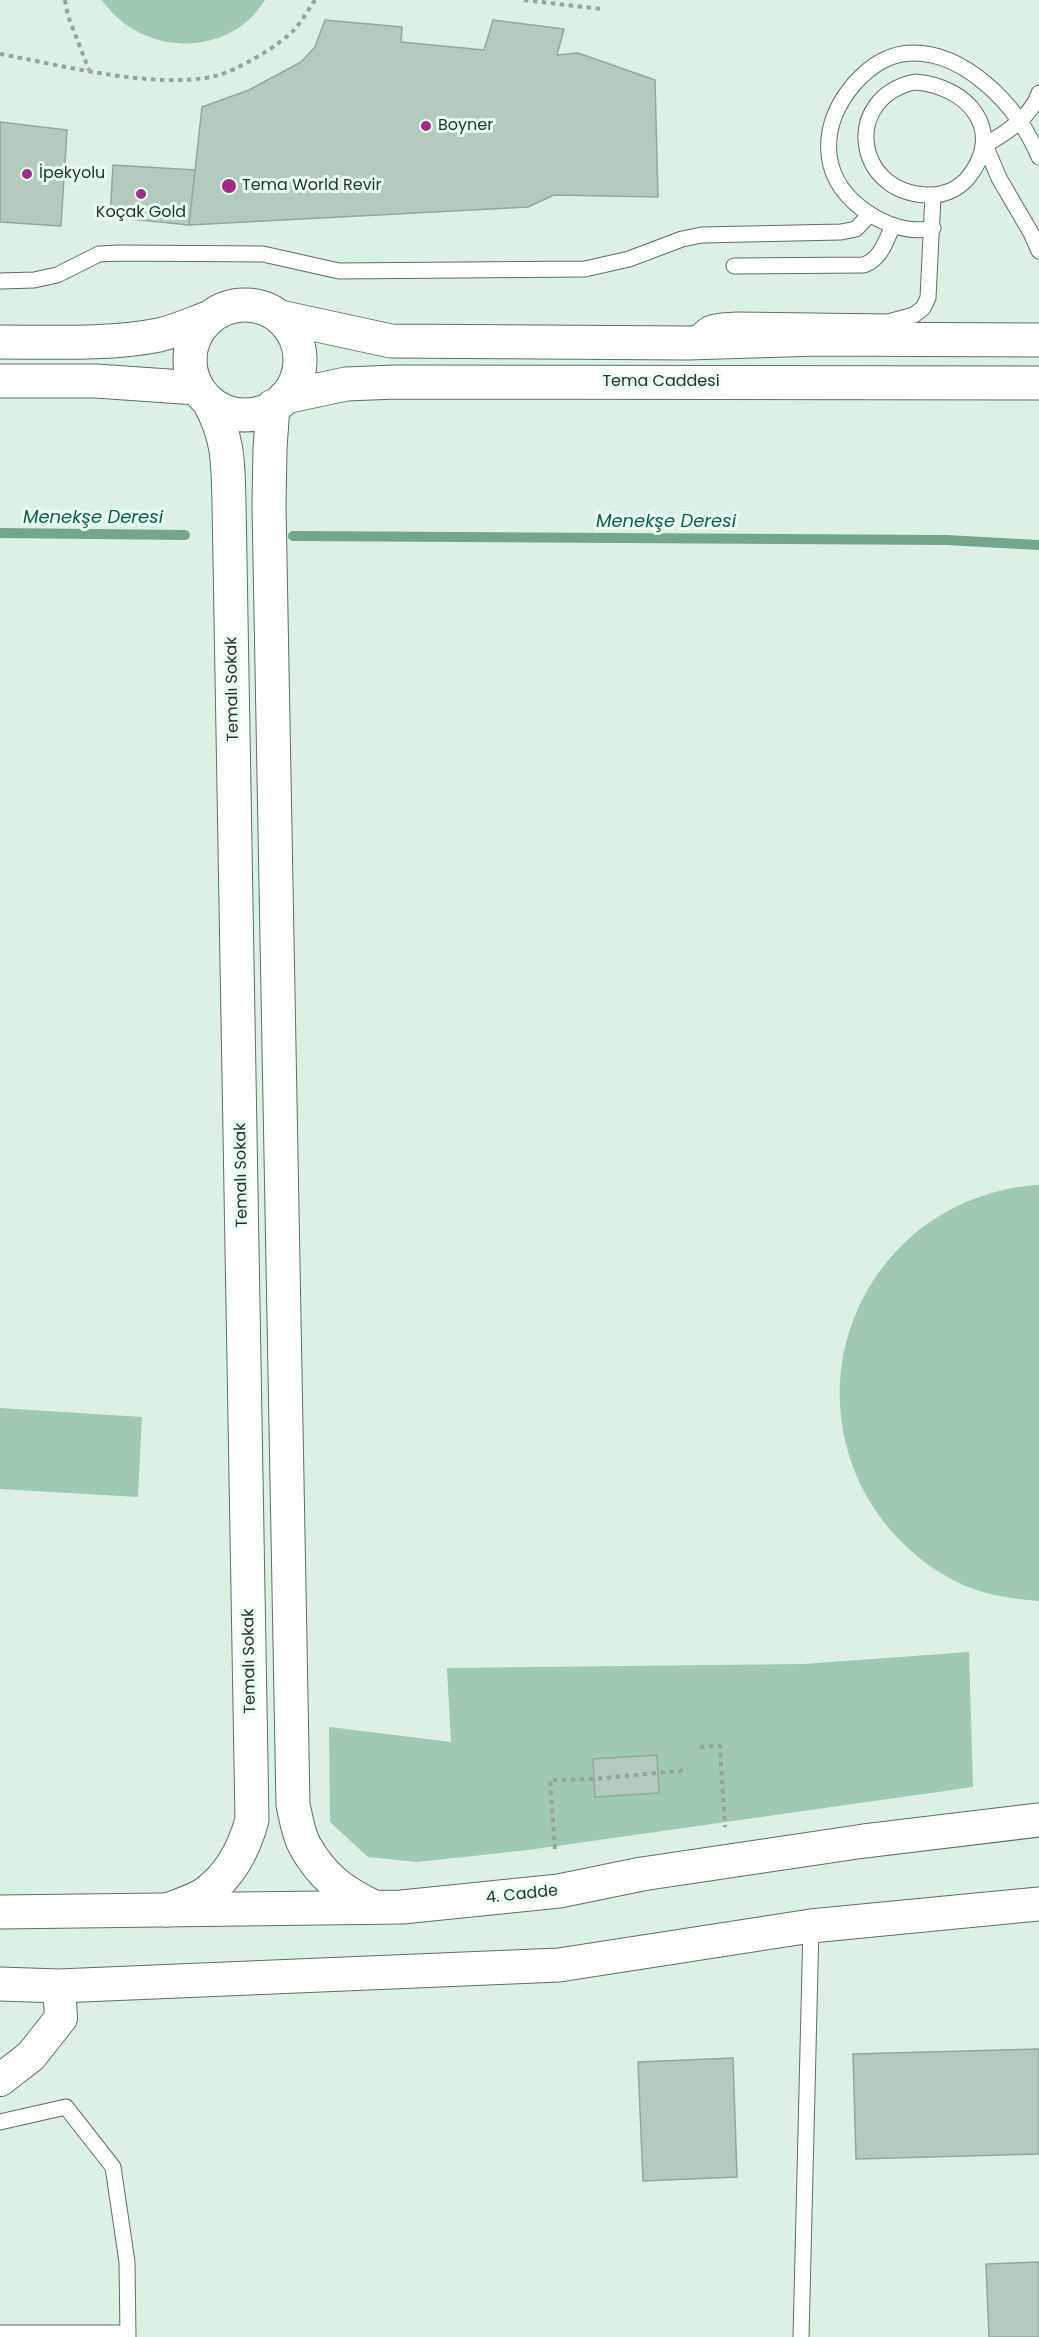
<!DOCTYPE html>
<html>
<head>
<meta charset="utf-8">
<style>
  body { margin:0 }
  canvas { display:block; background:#dcf1e4 }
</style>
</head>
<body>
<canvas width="1039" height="2337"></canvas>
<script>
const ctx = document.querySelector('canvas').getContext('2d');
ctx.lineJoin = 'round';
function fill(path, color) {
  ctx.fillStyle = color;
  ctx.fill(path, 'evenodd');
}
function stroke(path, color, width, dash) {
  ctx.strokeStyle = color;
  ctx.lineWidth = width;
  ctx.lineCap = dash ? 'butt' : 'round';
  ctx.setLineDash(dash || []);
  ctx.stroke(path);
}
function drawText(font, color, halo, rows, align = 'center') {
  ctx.font = font + ' Poppins,sans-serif';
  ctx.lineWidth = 6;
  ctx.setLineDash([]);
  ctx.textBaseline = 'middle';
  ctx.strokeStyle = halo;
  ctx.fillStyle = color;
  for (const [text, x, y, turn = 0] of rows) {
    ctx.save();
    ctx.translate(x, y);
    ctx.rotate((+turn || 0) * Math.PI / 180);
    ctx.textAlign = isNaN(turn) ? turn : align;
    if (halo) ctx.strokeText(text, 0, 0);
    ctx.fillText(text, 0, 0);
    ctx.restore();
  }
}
fill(new Path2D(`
  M102 0H265C228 60 140 56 102 0Z
  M1039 1185V1601C1010 1599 978 1594 951 1579 820 1506 801 1332 914 1234 949 1205 994 1187 1039 1185Z
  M0 1408 142 1417 138 1497 0 1489Z
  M969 1652 973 1787 528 1850 417 1862 368 1857 330 1822 329 1727 451 1742 447 1668 803 1664Z`), '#9fc9b1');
stroke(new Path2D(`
  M0 533 185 535
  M293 536 946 540 1039 545`), '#74a78a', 10);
const building = new Path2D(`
  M325 20 402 27 401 42 484 50 493 20 564 29 557 55 578 53 655 80 658 197 554 195 528 207 189 225 202 107 249 90 301 62 315 47Z
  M0 122 67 130 61 226 0 222Z
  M113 165 195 170 189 225 110 217Z
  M657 1755 659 1793 595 1797 593 1759Z
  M1039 2049V2154L856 2159 853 2054Z
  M733 2058 737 2177 643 2181 638 2062Z
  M1039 2262V2337H989L986 2264Z`);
fill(building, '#b5cabe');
stroke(building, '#93a79b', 1.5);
const service = new Path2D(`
  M915 82C968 86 1007 131 967 179 957 190 942 196 927 195 853 192 843 97 915 82Z
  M1039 93C1031 117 1006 133 985 145L999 178 1031 233 1039 251
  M933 228C907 234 881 223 861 208 817 174 821 123 854 84 869 67 889 53 913 53 942 53 965 66 986 84 1009 103 1028 130 1039 157
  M734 266 864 265C881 259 886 241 893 225
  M0 281 34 280 57 275 99 254 119 253 263 254 339 271 585 269 629 259 682 239 702 235 841 232 856 229 870 214
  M689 342C707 320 709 322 737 320L888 322 914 315 923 308 928 298 933 196
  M0 2122 66 2107 113 2167 127 2262 128 2337
  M0 2333H128
  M801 2337 811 1926`);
const minor = new Path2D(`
  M0 2080 31 2056 61 2018 59 1986`);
const tertiary = new Path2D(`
  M190 360a55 55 0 1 1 110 0a55 55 0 1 1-110 0Z
  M280 317 391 341 688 343 818 339 1039 340
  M0 342C51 342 109 345 159 335 176 331 192 324 208 318
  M0 381H96L197 388
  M285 397 346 384 396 382 1039 383
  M273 406 270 448 269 505 293 1805C296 1817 298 1834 305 1846 322 1877 343 1892 374 1907
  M167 1910C179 1905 195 1901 206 1893 231 1875 244 1849 252 1820L229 503C228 463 229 439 209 402`);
const primary = new Path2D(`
  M0 1912 402 1907 559 1891 642 1874 864 1841 1039 1820
  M0 1984 59 1986 559 1965 811 1926 1039 1904`);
stroke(service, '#5d6f64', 17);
stroke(minor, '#5d6f64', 34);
stroke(tertiary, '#5d6f64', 35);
stroke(primary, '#5d6f64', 35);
stroke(new Path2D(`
  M65 0 68 16 89 70
  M524 0 601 9
  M0 54C60 65 156 90 215 76 235 72 280 45 294 30 302 21 308 10 315 0
  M700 1747 720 1746 725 1827
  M555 1849 550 1780 594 1779 688 1770`), '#94a49a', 4, [4.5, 4.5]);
stroke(service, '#fff', 15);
stroke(minor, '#fff', 32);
stroke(tertiary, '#fff', 33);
stroke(primary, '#fff', 33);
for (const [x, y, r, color] of [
  [426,126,6,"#a12b85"],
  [27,174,6,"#a12b85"],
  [229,186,8,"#a12b85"],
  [141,194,6,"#a12b85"]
]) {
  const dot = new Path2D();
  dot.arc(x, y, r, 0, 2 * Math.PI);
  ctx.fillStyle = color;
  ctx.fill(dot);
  stroke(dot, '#e9fff2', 2);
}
drawText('16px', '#28312c', '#e9fff2', [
  ["Boyner",438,126],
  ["İpekyolu",39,174],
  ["Tema World Revir",242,186],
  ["Koçak Gold",141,213,"center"]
], 'left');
drawText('16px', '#28312c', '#e9fff2', [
  ["Tema Caddesi",661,382],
  ["Temalı Sokak",233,689,-91],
  ["Temalı Sokak",242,1175,-91],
  ["Temalı Sokak",250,1661,-91],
  ["4. Cadde",522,1895,-6]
]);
drawText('italic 18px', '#095f3d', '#e9fff2', [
  ["Menekşe Deresi",93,518],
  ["Menekşe Deresi",666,522]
]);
</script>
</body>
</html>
